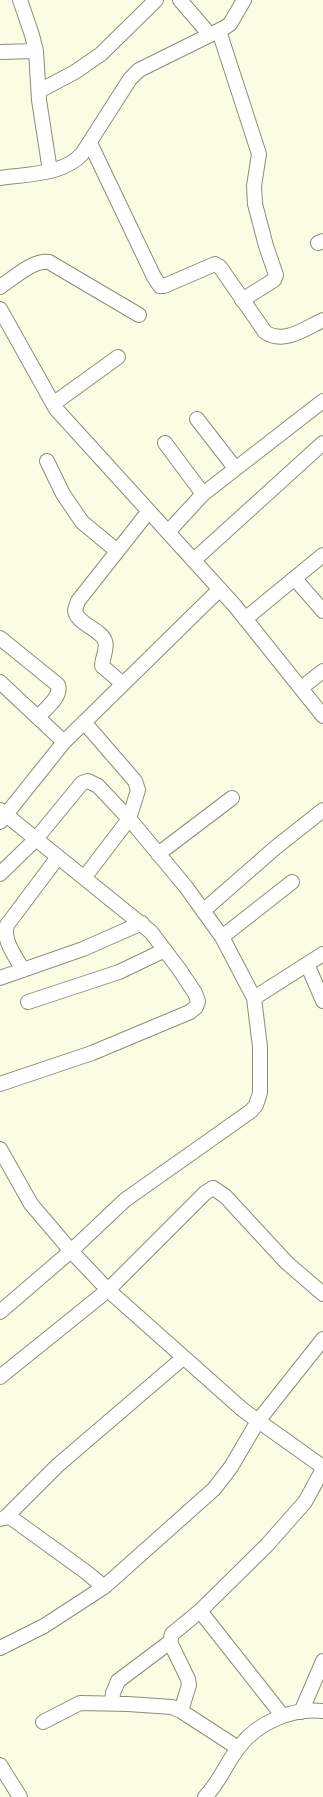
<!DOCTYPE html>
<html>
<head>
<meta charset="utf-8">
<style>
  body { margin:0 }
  canvas { display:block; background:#fafde4 }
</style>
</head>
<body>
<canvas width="323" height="1797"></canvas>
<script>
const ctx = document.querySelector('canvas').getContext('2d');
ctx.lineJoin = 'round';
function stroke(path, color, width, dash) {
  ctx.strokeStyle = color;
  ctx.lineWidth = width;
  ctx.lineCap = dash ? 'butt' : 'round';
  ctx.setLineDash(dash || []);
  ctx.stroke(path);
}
const street = new Path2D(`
  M20 0 32 35 36 51 39 100 50 171
  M180 0 210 35
  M219 31 259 154 254 186 255 204 266 246 276 275 274 280 242 300
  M0 52 36 51
  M39 91 75 72 101 54 156 0
  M90 143 154 277 160 286H164L215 264 220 267 265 332C284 345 306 328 323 320
  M0 178C27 174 63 175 82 154L130 79 139 70 224 28 230 24 244 0
  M318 243 323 241
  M0 287C14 278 32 260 49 262L139 315
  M0 309 56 409 235 606 323 716
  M53 404 118 357
  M197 419 235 468
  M165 443 203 494
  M47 461 63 494 82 522 117 551
  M168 532 203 494 323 401
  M194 560 323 443
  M295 579 323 611
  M245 619 323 555
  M0 638 58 685C62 697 45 709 38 717
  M0 682 64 742
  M123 684 102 666C102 658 108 649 105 641 101 629 76 624 75 610L78 601 149 511
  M301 688 323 671
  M84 722 135 781 138 790 129 819 84 878
  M0 810 151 932 179 969 195 993 198 1001 196 1007 190 1012 92 1053 0 1084
  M0 822 64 742 220 589
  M158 854 232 798
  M0 874 35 840 82 783 88 781 98 786 132 822 186 887 222 937 254 998 260 1047V1093L256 1105 251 1111 125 1200 71 1251 0 1312
  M203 911 275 848 323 810
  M222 937 292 882
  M307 964 323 1001
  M23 970C16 957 2 940 7 925L58 857
  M0 978 83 949 142 923
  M254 998 323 954
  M28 1002 119 972 165 950
  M0 1149 31 1204 71 1251 108 1290 243 1410 323 1467
  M0 1377 108 1290 205 1193 213 1188 225 1196 287 1263 323 1294
  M6 1517 58 1465 183 1358
  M0 1519 10 1517 86 1572 104 1587
  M200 1611 282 1715
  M0 1648 44 1626 104 1587 214 1489 231 1467 258 1421 323 1339
  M112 1703 113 1693 118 1681 170 1642
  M181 1711 189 1685 188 1679 170 1642 172 1634 200 1611 267 1545 305 1502 323 1469
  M301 1712 323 1661
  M43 1722 80 1703 128 1704 172 1707 181 1711 238 1748
  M0 1765 20 1797
  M205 1797C220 1782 226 1763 239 1747 258 1722 292 1708 323 1711`);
stroke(street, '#8c8e78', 16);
stroke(street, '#fff', 14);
</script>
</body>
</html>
